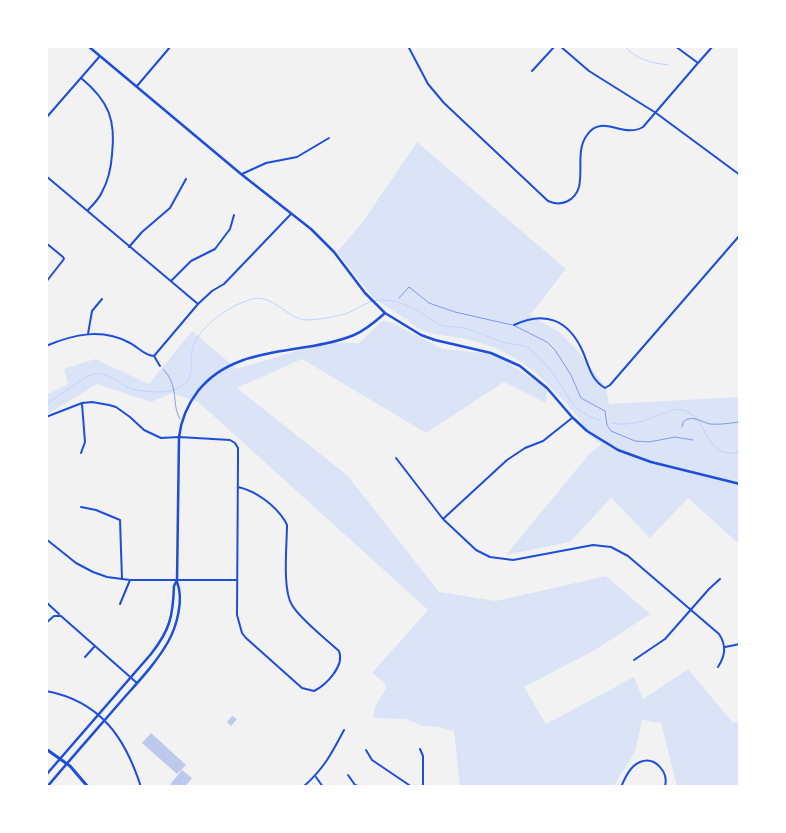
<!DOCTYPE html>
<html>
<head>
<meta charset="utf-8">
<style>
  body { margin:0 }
  #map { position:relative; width:786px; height:833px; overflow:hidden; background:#f2f2f2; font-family:"Public Sans",sans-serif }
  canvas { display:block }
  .frame { position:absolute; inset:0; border:48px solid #fff; pointer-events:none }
</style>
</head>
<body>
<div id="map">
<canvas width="786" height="833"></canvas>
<div class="frame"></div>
</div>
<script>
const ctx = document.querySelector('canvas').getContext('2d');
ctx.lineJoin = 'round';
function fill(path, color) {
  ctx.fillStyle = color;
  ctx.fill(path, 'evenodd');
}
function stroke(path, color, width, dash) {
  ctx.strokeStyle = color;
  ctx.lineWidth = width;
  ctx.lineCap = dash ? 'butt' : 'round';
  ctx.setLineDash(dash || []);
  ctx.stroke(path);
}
fill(new Path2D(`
  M417 142 566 269 530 315 559 332 575 348 606 387 609 404 740 397V545L688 498 650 538 611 498 570 542 506 555 590 453 602 444C597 441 590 437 587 432 583 427 582 421 577 416 551 386 530 362 492 347 484 344 475 341 466 339 449 335 417 336 407 318L405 319 372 297 337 252 362 223Z
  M382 321 390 322 443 349 494 354 547 388 546 403 504 382 426 433 302 359 237 388 348 476 439 592 496 601 606 576 650 614 595 650 524 687 546 724 634 677 643 699 688 669 733 723 740 720V787H677L661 723 642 720 635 752 613 787H460L454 731 438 727 423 726 406 719 373 718 375 707 386 688 384 682 372 673 428 610 216 418 198 402 172 393 151 402 97 384 46 415V395L68 384 64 369 95 359 149 384 192 331 237 369 322 343H359Z`), '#dbe4f7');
stroke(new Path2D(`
  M624 46C636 59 650 63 668 65
  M46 404C59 397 82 377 94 374 108 371 119 385 132 389 142 392 167 394 176 389 200 379 186 363 194 344 204 323 228 307 249 300 272 291 287 320 307 320 317 320 339 316 348 313 360 308 369 299 383 300 394 300 409 306 419 311 426 315 431 320 438 324 446 328 455 326 464 328 479 331 492 340 507 343 516 345 524 344 531 350 544 361 554 374 563 388 567 395 572 404 578 409 585 415 594 418 602 421
  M612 423C630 427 647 420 664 413 670 411 676 408 683 410 709 416 704 462 740 452`), '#bfd3fe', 1);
fill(new Path2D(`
  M232 716 237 719 231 726 227 722Z
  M151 733 186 765 177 774 142 743Z
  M182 770 192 778 185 787H168Z`), '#bdc9ec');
stroke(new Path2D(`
  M163 369C180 386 171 405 180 419
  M682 427 683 422C692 414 701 422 710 424 719 425 731 423 740 422`), '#1d4ed8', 0.5);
stroke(new Path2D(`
  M399 298 409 287 429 303 455 312 512 325
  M515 326 547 342 555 350 571 375 581 398 605 411 607 425 611 431 635 441 649 442 675 437 693 440`), '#1d4ed8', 0.5);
stroke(new Path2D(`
  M408 46 428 84 444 103 548 201C561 207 575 201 579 187 583 170 576 150 587 135 602 113 623 139 643 127L698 63
  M675 46 698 63 713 46
  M532 71 555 46
  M81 78C109 101 116 120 112 155 111 168 108 181 102 192 99 199 93 205 88 210
  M242 174 266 163 297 157 329 138
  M46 176 198 304
  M46 243 63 257 64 259 46 282
  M129 247 142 232 170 208 186 179
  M171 281 191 261 215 249 230 229 234 215
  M514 325C545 310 569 320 583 352 589 366 591 380 605 388L610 385 740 235
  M88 334 92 311 102 299
  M46 346C74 334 102 328 130 343 138 347 145 356 154 356L160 366
  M154 356 198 304 212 291 224 284 291 214
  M46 417 82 403 92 402 109 405 116 407 130 417 144 430 161 438 179 437 230 440 235 443 238 448V459L237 615 242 633 246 638 302 688 314 691C326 685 345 666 339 651 326 639 300 619 292 605 282 589 287 545 287 525L285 521C275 505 256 491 238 487
  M81 453 85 442 82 404
  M396 458 443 519 476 550 490 557 513 560 593 545 611 547 628 556 719 634C727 646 725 656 718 667
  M81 507 96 510 120 520 122 579
  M443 519 507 460 525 448 543 441 572 418
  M46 539 76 563 93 572 107 577 130 580H237
  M46 602 59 614
  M120 604 130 580
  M46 623 54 616H61L137 683
  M725 647 740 644
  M85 657 95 646
  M634 660 665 639 709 589 720 579
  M420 749 423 756V787
  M366 750 372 760 412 787
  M348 775 355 785 361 787
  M316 777 323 787
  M303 787C323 770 332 753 344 730
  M621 787C625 778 630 766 640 762 655 756 669 772 665 787`), '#1d4ed8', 2);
stroke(new Path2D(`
  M560 46 589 71 656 113 740 175
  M137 86 171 46
  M46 118 100 56
  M46 691C100 701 125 737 141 787`), '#1d4ed8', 2);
stroke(new Path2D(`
  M88 46 241 174 311 229 334 252 365 293 385 313 421 335 435 340 491 353 520 366 547 388 572 417 587 431 618 450 651 462 740 484
  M46 775 151 654C170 630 173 616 174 586L176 582
  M47 787C72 757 98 728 123 699 139 681 156 663 168 642 177 626 184 599 177 582L179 437C181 420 188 404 198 391 236 343 303 356 354 335 366 330 376 321 385 313`), '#1d4ed8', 2.5);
stroke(new Path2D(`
  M46 749 70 766 88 787`), '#1d4ed8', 3);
</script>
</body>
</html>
